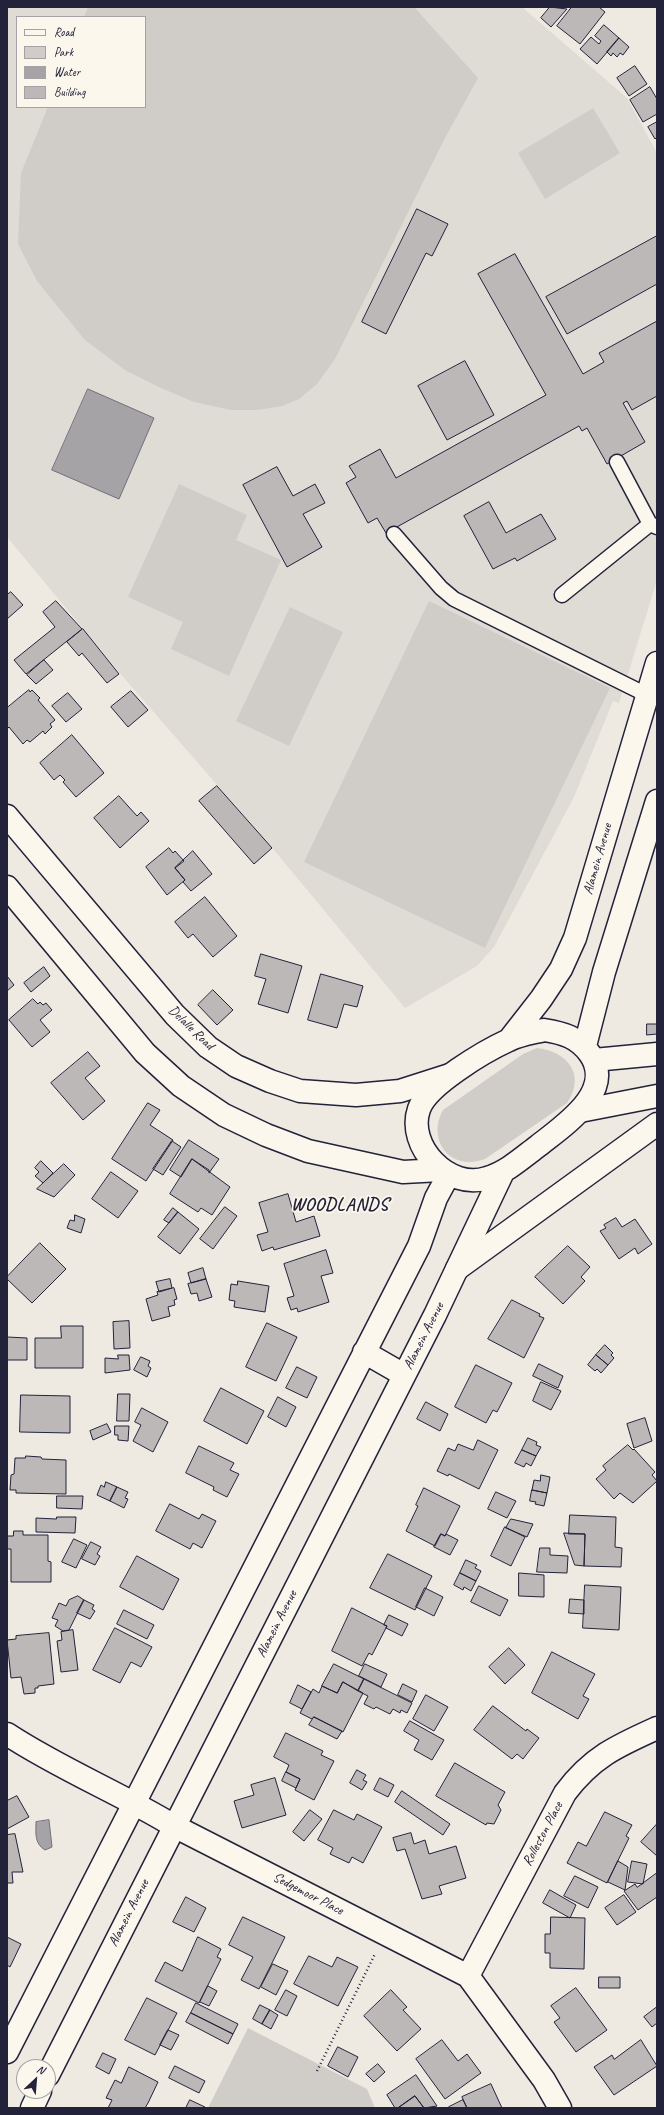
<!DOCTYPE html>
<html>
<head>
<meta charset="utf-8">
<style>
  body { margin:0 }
  #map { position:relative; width:664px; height:2115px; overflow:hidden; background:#eeeae2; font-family:Caveat,sans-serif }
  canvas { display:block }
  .frame { position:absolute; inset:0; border:8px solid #22223b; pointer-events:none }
  .legend { position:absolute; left:16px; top:16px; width:130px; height:92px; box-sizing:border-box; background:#fbf7ec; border:1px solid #a4a2a5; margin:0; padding:5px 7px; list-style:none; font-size:12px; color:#22223b }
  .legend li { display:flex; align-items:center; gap:8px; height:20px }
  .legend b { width:20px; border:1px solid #a4a2a5 }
  .north { position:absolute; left:16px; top:2059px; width:40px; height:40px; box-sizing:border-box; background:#fbf7ec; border:1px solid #a4a2a5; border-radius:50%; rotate:26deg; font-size:11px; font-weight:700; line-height:16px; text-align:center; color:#22223b }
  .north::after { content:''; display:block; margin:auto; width:14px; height:18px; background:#22223b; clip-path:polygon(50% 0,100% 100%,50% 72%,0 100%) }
</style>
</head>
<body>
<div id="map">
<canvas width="664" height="2115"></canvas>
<div class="frame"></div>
<ul class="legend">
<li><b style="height:5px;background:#fbf7ec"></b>Road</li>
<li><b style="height:11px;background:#d0cdc9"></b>Park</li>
<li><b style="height:11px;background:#a6a3a7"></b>Water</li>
<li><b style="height:11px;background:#bcb8b8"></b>Building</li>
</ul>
<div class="north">N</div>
</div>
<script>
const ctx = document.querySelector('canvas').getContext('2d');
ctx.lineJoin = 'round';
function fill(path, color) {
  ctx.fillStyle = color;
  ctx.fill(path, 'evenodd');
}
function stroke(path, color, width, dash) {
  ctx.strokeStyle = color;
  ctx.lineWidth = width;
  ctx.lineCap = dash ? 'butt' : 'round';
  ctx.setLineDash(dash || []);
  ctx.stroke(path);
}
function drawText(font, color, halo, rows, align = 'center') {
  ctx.font = font + ' Caveat,sans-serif';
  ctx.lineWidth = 3.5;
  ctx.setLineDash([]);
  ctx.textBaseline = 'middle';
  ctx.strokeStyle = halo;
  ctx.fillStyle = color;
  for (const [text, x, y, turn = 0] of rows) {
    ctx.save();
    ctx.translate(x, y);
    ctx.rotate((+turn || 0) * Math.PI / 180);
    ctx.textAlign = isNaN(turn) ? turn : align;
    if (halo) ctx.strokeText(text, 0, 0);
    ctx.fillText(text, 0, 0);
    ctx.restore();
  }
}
fill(new Path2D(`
  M7 7H522L627 98 657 153V580L619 703 613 701 574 797 494 947 477 966 405 1008 279 856 124 678 7 537ZM17 17H145V107H17Z`), '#dfdbd5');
fill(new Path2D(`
  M88 7H414L478 78 445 138 335 359 317 384 299 399 282 406 258 410H231L194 402 161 388 125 370 85 340 37 281 18 244 21 173 48 107H145V17H84Z
  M593 108 620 153 545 199 518 153Z
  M179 484 247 515 236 540 281 560 229 676 171 649 183 622 128 597Z
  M429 601 610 688 485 948 304 862Z
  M290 607 343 632 289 746 236 721Z
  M537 1048C566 1051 587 1074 567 1103L485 1159C451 1172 426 1141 443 1110L523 1054Z
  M248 2028 367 2089 375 2108H208Z`), '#d0cdc9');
const water = new Path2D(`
  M88 389 154 418 119 499 52 470Z
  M49 1820 52 1847 45 1850C34 1843 36 1833 36 1822Z`);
fill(water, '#a6a3a7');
stroke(water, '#716f7c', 1);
const building = new Path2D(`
  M550 7 567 9 551 27 541 18Z
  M572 7H599L605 12 580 44 557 26Z
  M604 25 619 38 597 64 580 49 591 37 599 44 601 41 595 36Z
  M619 38 629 47 623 55 620 53 617 57 613 53 611 56 607 52Z
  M635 66 647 84 629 96 617 78Z
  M650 87 657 99V114L643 122 630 100Z
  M657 122V137L655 139 648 127Z
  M417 209 448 224 432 256 426 253 386 334 362 322Z
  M657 236V284L567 334 546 297Z
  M515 254 583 374 604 362 599 353 657 321V396L632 410 627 401 623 403 645 442 607 464 587 428 582 431 579 426 386 533 377 518 368 523 346 483 356 477 349 466 380 449 396 478 546 395 478 274Z
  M465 361 494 415 447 440 418 386Z
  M277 467 293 496 315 484 325 503 303 514 322 547 287 567 243 485Z
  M489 502 506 533 541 514 556 539 517 561 515 558 493 569 464 516Z
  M11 592 23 605 7 619V595Z
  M56 601 82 629 26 674 14 660 55 627 43 612Z
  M83 629 119 674 107 683 82 653 79 656 67 642Z
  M44 660 53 670 36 684 27 675Z
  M29 690 30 692 32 690 40 698 38 700 55 720 50 724 52 727 45 734 43 731 30 742 27 740 23 744 9 727 7 729V708Z
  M131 691 148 710 128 727 111 707Z
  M68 693 82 709 66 722 52 706Z
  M72 735 104 773 76 797 63 782 65 780 60 775 54 780 40 763Z
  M217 786 272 848 254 864 199 801Z
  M119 796 137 816 141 812 149 821 120 848 94 818Z
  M169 848 173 853 175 851 184 861 175 868 185 880 167 895 146 867Z
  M193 851 212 874 191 891 183 882 185 880 175 868Z
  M205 897 237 936 213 957 193 934 188 938 175 922Z
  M261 954 302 966 288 1013 258 1004 266 979 255 976Z
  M44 967 50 976 31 992 24 983Z
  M321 974 363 986 357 1007 344 1004 337 1028 308 1020Z
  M7 976 14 985 7 991Z
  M213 990 233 1010 217 1025 198 1005Z
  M33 999 38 1004 40 1002 43 1005 46 1003 52 1010 40 1020 50 1032 32 1047 9 1020Z
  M647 1024H657V1034L647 1035Z
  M88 1052 100 1066 85 1078 105 1101 83 1120 51 1083Z
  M148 1103 160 1110 150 1125 173 1140 146 1181 112 1159Z
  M189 1140 219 1159 209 1173V1170L192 1159 181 1177 170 1170Z
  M172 1141 181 1147 163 1175 153 1169Z
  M192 1159 230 1187 212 1215 201 1208 198 1212 170 1194Z
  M41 1161 53 1173 43 1183 35 1176 39 1172 35 1168Z
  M64 1164 75 1175 54 1197 37 1189Z
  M111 1172 138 1191 118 1218 92 1199Z
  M288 1194 296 1222 314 1216 320 1236 274 1250 273 1247 262 1251 257 1235 268 1232 259 1203Z
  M225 1207 237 1216 213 1249 200 1239Z
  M173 1208 178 1212 169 1223 164 1220Z
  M178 1212 199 1229 180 1254 158 1237Z
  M75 1215 85 1219 81 1233 67 1228 70 1220 74 1221Z
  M616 1218 622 1227 635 1219 652 1244 638 1254 635 1248 619 1259 600 1231 606 1228 604 1225Z
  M40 1243 66 1269 32 1303 7 1279V1277Z
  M568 1246 590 1267 581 1277 585 1281 563 1304 535 1277Z
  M326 1250 333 1273 321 1276 329 1302 298 1312 297 1308 291 1310 287 1298 294 1296 284 1264Z
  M203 1268 206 1279 191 1283 188 1273Z
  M170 1279 172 1288 159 1292 156 1282Z
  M206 1279 212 1297 199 1301 197 1293 191 1294 188 1284Z
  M238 1281 269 1286 265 1312 234 1307 235 1301 229 1300 231 1284 237 1285Z
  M174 1288 177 1299 174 1300 175 1305 168 1307 170 1316 152 1321 146 1299 158 1295 157 1292Z
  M512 1300 540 1314 539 1316 544 1318 524 1358 488 1339Z
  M129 1321 130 1348 114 1349 113 1322Z
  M267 1323 297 1337 276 1381 246 1367Z
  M61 1326H83V1368H35V1338H61Z
  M7 1337 27 1338V1360H7Z
  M605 1345 613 1353 611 1355 614 1358 608 1365 596 1355Z
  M118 1355H129L130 1370 105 1373V1358L118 1359Z
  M596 1355 608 1365 601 1373 597 1369 595 1371 588 1365Z
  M141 1357 150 1361 148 1366 151 1368 147 1377 134 1370Z
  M539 1364 563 1376 558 1388 533 1376Z
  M476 1365 512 1383 497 1412 493 1410 486 1423 455 1407Z
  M297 1367 317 1377 307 1398 286 1388Z
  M541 1382 561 1391 551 1410 533 1401Z
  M221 1388 264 1411 247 1444 204 1421Z
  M118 1394H130L129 1421H117Z
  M21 1395 70 1396V1433L20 1432Z
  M278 1397 296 1407 286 1427 268 1417Z
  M426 1402 448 1414 440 1431 417 1419Z
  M142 1408 168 1422 153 1452 133 1441 141 1425 135 1422Z
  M645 1418 652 1441 634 1448 627 1424Z
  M107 1424 111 1432 93 1440 90 1431Z
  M115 1426H129L128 1441 118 1440V1435H115Z
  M528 1438 537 1442 536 1445 541 1447 536 1456 522 1450Z
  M478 1440 498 1450 479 1489 449 1474 448 1476 437 1471 448 1448 455 1451 458 1444 473 1450Z
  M628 1445 633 1450 634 1449 655 1472 652 1475 657 1481 633 1503 620 1493 614 1499 596 1479 606 1470 603 1466Z
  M199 1446 234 1463 230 1470 239 1474 227 1497 213 1490 214 1487 186 1473Z
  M522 1450 536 1456 531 1466 526 1463 524 1467 515 1463Z
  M26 1456 41 1457 42 1459 66 1460V1494L16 1493V1490H10L11 1475 14 1474 15 1458H25Z
  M541 1475 550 1477 547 1493 532 1490 534 1480 540 1481Z
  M106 1482 117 1487 110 1501 97 1495 101 1485 104 1487Z
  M117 1487 128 1492 125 1498 128 1499 124 1508 110 1501Z
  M424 1488 460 1506 445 1536 441 1534 435 1546 406 1531 418 1506 416 1505Z
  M532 1490 547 1493 544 1506 535 1504 536 1502 530 1501Z
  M496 1492 516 1501 507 1518 488 1509Z
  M57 1496H83L82 1509 57 1508Z
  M170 1504 199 1519 202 1514 216 1521 202 1548 193 1543 190 1549 156 1531Z
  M570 1515 616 1517 615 1547 622 1548 621 1567 584 1566 585 1534H569Z
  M57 1517H76L75 1533 36 1532V1518L56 1519Z
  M511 1519 533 1524 527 1537 506 1528Z
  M505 1527 525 1537 511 1566 491 1556Z
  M14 1531H23V1535H48V1561L51 1562V1582H11V1549H7V1536H13Z
  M564 1533 585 1534 584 1566 575 1565Z
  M441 1534 445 1536 446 1534 458 1540 450 1555 434 1547Z
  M74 1539 87 1545 76 1568 62 1562Z
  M91 1542 101 1547 97 1554 100 1556 95 1565 82 1559Z
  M540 1548H550V1555L568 1556 567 1573 537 1572Z
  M388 1554 432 1576 415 1610 370 1588Z
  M137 1556 179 1579 163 1610 120 1587Z
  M466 1560 477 1565 475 1568 481 1571 476 1581 460 1573Z
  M460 1573 476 1581 471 1591 464 1587 463 1590 454 1585Z
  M519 1573 544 1575V1597L519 1596Z
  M585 1585 621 1587 619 1630 583 1628Z
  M479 1586 508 1600 500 1616 471 1602Z
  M425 1588 443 1597 434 1616 416 1607Z
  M78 1596 84 1600 69 1630 63 1631 55 1626 58 1620 52 1618 59 1603 66 1606 69 1600Z
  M570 1599 584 1600V1614L569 1613Z
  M84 1600 94 1605 92 1609 95 1611 90 1619 77 1613Z
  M352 1608 387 1626 372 1655 369 1653 362 1666 332 1651Z
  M124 1610 154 1625 147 1639 117 1624Z
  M389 1615 408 1624 402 1636 386 1628 387 1626 384 1625Z
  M115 1628 152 1647 141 1667 131 1662 120 1683 93 1670Z
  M73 1630 78 1670 61 1672 57 1641 62 1640 61 1632Z
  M49 1633 54 1684 38 1686V1688H35V1693L24 1694 21 1677 11 1678 7 1640 16 1639V1636Z
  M509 1648 525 1665 505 1684 489 1667Z
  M552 1652 595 1674 583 1696 589 1699 578 1719 532 1693Z
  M334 1664 364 1679 358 1691 343 1682 337 1693 322 1686Z
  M365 1664 387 1674 381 1687 359 1676Z
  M364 1679 412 1703 407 1713 401 1710 400 1713 393 1709 390 1714 376 1707 374 1709 364 1704 368 1696 358 1691Z
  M343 1682 363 1693 343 1732 314 1717 312 1719 300 1713 313 1689 319 1693 322 1686 337 1693Z
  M403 1684 417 1691 412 1702 398 1695Z
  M298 1685 311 1692 302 1709 290 1703Z
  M426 1695 448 1707 434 1731 413 1719Z
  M493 1706 526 1731 527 1729 539 1738 523 1759 517 1754 512 1759 474 1730Z
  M314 1717 342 1731 337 1739 309 1725Z
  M410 1721 444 1740 432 1760 414 1750 419 1740 404 1731Z
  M286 1733 323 1751 321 1755 334 1761 314 1800 295 1790 300 1779 286 1772 289 1765 274 1757Z
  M455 1763 505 1792 498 1805 501 1810 494 1824 487 1823 486 1825 436 1796Z
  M357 1770 366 1775 363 1780 367 1782 362 1790 350 1783Z
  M286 1772 300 1779 296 1788 282 1781Z
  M275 1778 286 1815 242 1828 234 1801 254 1795 251 1785Z
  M380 1778 394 1785 388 1797 374 1790Z
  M402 1791 450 1824 443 1835 395 1802Z
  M17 1796 29 1817 7 1829V1801Z
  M310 1810 322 1819 304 1841 293 1832Z
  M334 1810 354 1820 357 1814 382 1827 363 1863 352 1857 349 1863 330 1854 333 1848 318 1840Z
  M605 1812 632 1825 626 1836 629 1838 607 1883 567 1863 578 1842 586 1846Z
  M657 1824V1856L641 1842Z
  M411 1833 414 1844 425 1840 429 1854 456 1846 466 1878 439 1886 442 1894 422 1899 405 1849 397 1851 393 1838Z
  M15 1834 23 1872H12L13 1883H7V1835Z
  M618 1861 628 1867 625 1890 608 1882Z
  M632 1861 647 1864 643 1884 628 1882Z
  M657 1873V1897L638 1910 624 1891 635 1884 637 1887Z
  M575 1876 598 1887 588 1908 564 1896Z
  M550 1890 576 1905 570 1918 543 1903Z
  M624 1895 636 1912 617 1925 605 1908Z
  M186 1897 206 1908 194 1932 173 1922Z
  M243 1917 285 1937 259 1989 241 1980 253 1957 229 1945Z
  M551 1917 585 1918 584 1969 550 1968V1953H545V1934H550Z
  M7 1937 21 1944 10 1967 7 1965Z
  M198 1937 221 1949 217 1957 221 1959 199 2003 155 1981 165 1962 182 1971Z
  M309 1956 332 1967 337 1957 358 1967 338 2006 294 1984Z
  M273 1964 288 1971 276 1995 261 1987Z
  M599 1977H620V1988H599Z
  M208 1986 217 1991 209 2006 200 2002Z
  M576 1988 607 2030 576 2052 554 2022 560 2018 551 2006Z
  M286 1990 297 1996 287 2016 275 2010Z
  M391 1990 407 2007 403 2010 421 2029 397 2051 364 2016Z
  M147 1998 177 2013 155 2055 125 2040Z
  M196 2003 238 2024 233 2034 191 2013Z
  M260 2005 270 2010 262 2024 253 2019Z
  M657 2007V2023L652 2027 644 2017Z
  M270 2010 278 2015 271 2029 262 2024Z
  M191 2013 233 2034 228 2044 186 2022Z
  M168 2030 179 2035 171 2050 160 2045Z
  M442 2040 458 2061 467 2054 481 2073 445 2099 416 2059Z
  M641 2040 657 2066 614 2095 594 2067 612 2055 614 2059Z
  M338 2047 358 2057 348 2077 328 2066Z
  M103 2053 116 2059 109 2074 96 2067Z
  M378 2064 385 2072 374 2082 366 2074Z
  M175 2066 205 2081 199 2093 169 2078Z
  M129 2067 158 2082 148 2103 145 2108H108L112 2100 106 2098 115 2080 121 2083Z
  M416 2075 437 2106 424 2108 415 2096 398 2108H395L387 2095Z
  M491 2084 502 2108H467L462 2097Z
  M415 2096 424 2108H398Z
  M190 2100 205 2107 204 2108H186Z
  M463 2100 467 2108H450L449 2107Z`);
fill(building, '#bcb8b8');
stroke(building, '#22223b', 1);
const service = new Path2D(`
  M617 462 650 524
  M394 534 441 588 454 599 647 695
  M562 595 650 524 657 527`);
const minor = new Path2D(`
  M7 816 175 1015 208 1047 236 1066 270 1081 300 1091 356 1095 400 1091 450 1075
  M7 887 145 1053 181 1086 224 1115 266 1135 308 1151 403 1172 441 1170
  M594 1060 657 1054
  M580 1111 657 1096
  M457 1269 657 1124
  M7 1734C60 1769 120 1793 174 1826L468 1976 544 2080 560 2108
  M468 1976 565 1793C592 1757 617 1746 657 1728`);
const tertiary = new Path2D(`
  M544 1030C563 1033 578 1037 590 1054 616 1092 563 1126 538 1146 522 1158 507 1172 487 1178 449 1191 406 1146 419 1109 427 1085 485 1051 509 1040 519 1035 532 1033 544 1030Z
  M509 1040 541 999 561 969 575 938 657 663
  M585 1046 604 972 657 801
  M364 1352 404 1375
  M7 2052 419 1246 436 1198 449 1174
  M48 2075 435 1315 503 1172
  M32 2108 40 2091`);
stroke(service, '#22223b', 17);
stroke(minor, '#22223b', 25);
stroke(tertiary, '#22223b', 25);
stroke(new Path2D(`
  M317 2071 375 1954`), '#22223b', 2.5, [1, 3]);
stroke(service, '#fbf7ec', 14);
stroke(minor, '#fbf7ec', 22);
stroke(tertiary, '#fbf7ec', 22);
drawText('14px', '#22223b', '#fbf7ec', [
  ["Alamein Avenue",598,859,-74],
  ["Delalle Road",191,1028,44],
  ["Alamein Avenue",424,1336,-63],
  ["Alamein Avenue",277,1624,-63],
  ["Rolleston Place",543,1834,-62],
  ["Sedgemoor Place",308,1894,27],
  ["Alamein Avenue",129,1913,-63]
]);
ctx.letterSpacing = '1px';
drawText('bold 18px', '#22223b', '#fbf7ec', [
  ["WOODLANDS",340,1205]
]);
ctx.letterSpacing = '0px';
</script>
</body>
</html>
